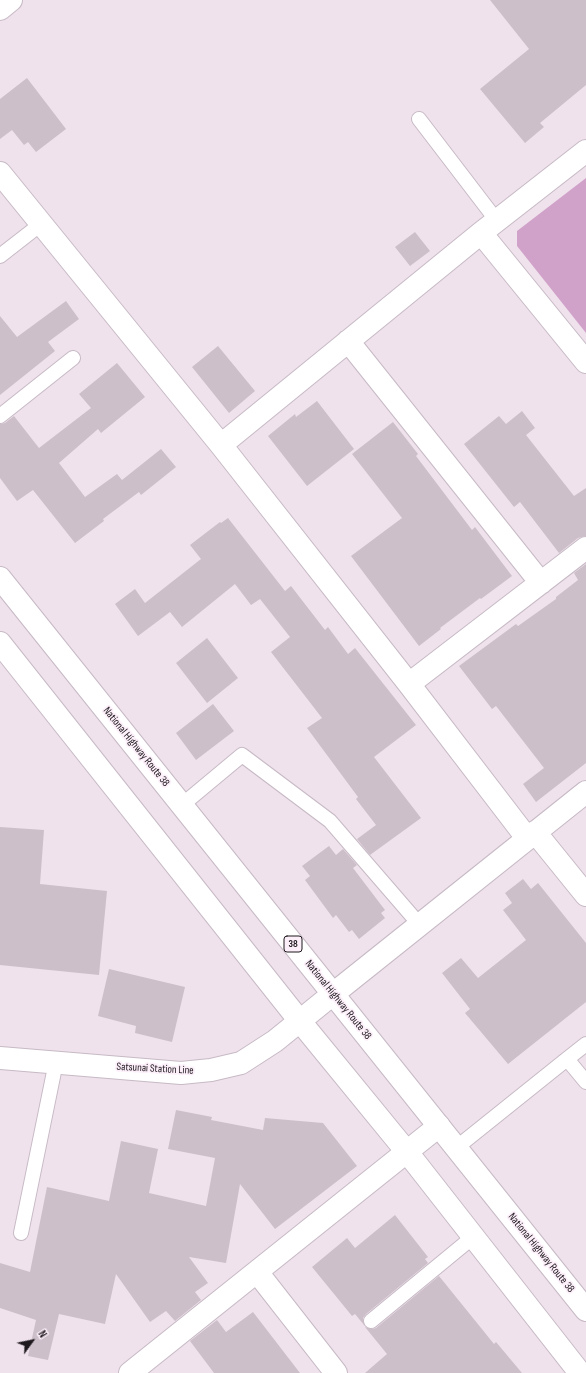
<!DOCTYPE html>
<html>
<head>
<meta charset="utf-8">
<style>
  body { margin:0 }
  #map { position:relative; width:586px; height:1373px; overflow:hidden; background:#efe2ec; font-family:"Sofia Sans Condensed",sans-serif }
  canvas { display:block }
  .north { position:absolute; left:12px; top:1321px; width:40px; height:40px; -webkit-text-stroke:3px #fceffa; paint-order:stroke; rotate:57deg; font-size:11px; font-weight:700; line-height:16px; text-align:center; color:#1e191d }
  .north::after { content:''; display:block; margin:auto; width:14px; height:18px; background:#1e191d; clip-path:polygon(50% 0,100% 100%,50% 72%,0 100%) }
</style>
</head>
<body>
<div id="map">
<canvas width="586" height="1373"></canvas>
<div class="north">N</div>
</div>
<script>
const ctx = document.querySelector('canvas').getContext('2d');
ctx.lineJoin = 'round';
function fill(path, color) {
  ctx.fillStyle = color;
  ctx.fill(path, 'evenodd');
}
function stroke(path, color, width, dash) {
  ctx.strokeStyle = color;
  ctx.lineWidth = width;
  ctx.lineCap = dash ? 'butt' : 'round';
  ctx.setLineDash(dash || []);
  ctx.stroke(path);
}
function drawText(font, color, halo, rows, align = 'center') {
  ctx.font = font + ' "Sofia Sans Condensed",sans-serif';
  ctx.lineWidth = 3.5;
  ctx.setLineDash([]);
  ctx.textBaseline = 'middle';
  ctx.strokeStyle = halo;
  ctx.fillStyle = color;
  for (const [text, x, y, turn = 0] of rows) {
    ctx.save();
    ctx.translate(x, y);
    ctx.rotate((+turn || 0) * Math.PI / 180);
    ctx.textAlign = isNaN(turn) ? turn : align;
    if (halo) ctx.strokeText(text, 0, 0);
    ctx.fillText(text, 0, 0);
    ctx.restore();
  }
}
fill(new Path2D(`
  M586 178V333L517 246V231Z`), '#d1a2c9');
fill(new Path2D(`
  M490 0H586V85L540 123 544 127 525 143 480 89 529 49Z
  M27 78 66 129 36 152 28 142 24 145 12 130 0 139V99Z
  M415 232 430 251 410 266 395 247Z
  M66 301 79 319 48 342 55 351 0 395V316L17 337Z
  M218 346 255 391 229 413 192 367Z
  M117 363 145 397 101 433 98 429 59 463 85 497 117 474 122 480 161 449 176 467 141 495 139 492 103 519 104 521 75 543 33 490 17 501 0 478V424L5 423 14 416 39 448 91 408 79 394Z
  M317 401 354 449 307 486 268 436 295 414 296 417Z
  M522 411 535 428 526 435 574 496 586 488V536L578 538 559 553 520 502 514 507 464 444 499 416 506 424Z
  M393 422 418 454 416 456 472 530 475 527 512 576 481 599 480 598 440 628 441 629 419 646 351 556 402 518 352 454Z
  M228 518 285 591 291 586 325 630 328 627 348 654 355 648 416 725 374 757 421 818 370 855 357 839 376 825 356 799 358 797 307 728 322 718 271 652 290 637 260 599 251 605 235 584 182 627 170 612 138 636 115 604 135 589 145 603 201 559 190 545 220 522 221 523Z
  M586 564V763L536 802 523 784 544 768 496 706 492 709 459 666 516 624 518 626 556 599V597L578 580 574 573Z
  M207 638 238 678 207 703 176 663Z
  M213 704 234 731 196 760 176 733Z
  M0 827 44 830 40 884 107 891 99 975 0 965Z
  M329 846 336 855 343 849 357 865 353 868 385 910 381 913 385 918 359 939 352 930 349 932 336 915 333 918 305 880 310 876 302 866Z
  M523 879 531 889 538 883 586 943V1002L508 1064 465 1013 470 1009 442 973 461 958 478 978 526 940 503 910 512 903 505 893Z
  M109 969 185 987 172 1042 135 1033 136 1026 98 1016Z
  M176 1110 212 1117 211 1120 263 1130 265 1118 323 1123 357 1166 275 1229 240 1184 226 1263 189 1257 208 1283 195 1292 201 1300 175 1321 166 1311 150 1322 116 1274 105 1324 59 1314 48 1360 28 1356 36 1320 0 1308V1263L30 1272 47 1187 109 1201 121 1141 158 1149 149 1193 206 1206 215 1158 168 1149Z
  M395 1215 428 1257 425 1259 428 1263 366 1314 363 1318 364 1325 355 1314 352 1316 312 1267 347 1238 355 1248Z
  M439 1276 494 1344 496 1342 522 1373H365L387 1354 365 1327 372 1329 376 1328Z
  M253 1312 300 1373H214L190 1341 217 1320 226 1332Z`), '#ccbfca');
const lane = new Path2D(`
  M419 119 497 221
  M0 256 41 224
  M0 416 73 358
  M182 805 242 755 330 821 419 924
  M567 1059 586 1044
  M456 1148 567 1059 586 1082
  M21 1233 56 1062
  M371 1321 473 1237`);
const street = new Path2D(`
  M0 9 11 0
  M0 173 221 445 409 684 527 838
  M481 233 586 362
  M348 341 541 583
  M221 445 481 233 586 151
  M409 684 586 548
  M535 832 586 895
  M333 994 586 792
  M257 1272 336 1373
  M130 1373 439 1126`);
const secondary = new Path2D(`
  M0 1058 181 1073 211 1070 241 1063 275 1041 333 994`);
const highway = new Path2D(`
  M0 578 586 1310
  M0 643 299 1020 407 1152 580 1373`);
stroke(lane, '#c7bac5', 16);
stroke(street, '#c7bac5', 24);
stroke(secondary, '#c7bac5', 24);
stroke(highway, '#c7bac5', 24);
stroke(lane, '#fff', 14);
stroke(street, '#fff', 22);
stroke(secondary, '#fff', 22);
stroke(highway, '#fff', 22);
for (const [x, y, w] of [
  [293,944,18]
]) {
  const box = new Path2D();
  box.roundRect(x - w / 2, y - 8, w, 16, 3);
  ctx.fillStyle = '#fceffa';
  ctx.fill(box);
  stroke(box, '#1e191d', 1);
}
drawText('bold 10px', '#1e191d', null, [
  ["38",293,944]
]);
drawText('11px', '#1e191d', '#fceffa', [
  ["National Highway Route 38",136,747,51],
  ["National Highway Route 38",338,1000,51],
  ["Satsunai Station Line",155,1069,3],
  ["National Highway Route 38",541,1253,51]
]);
</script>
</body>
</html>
